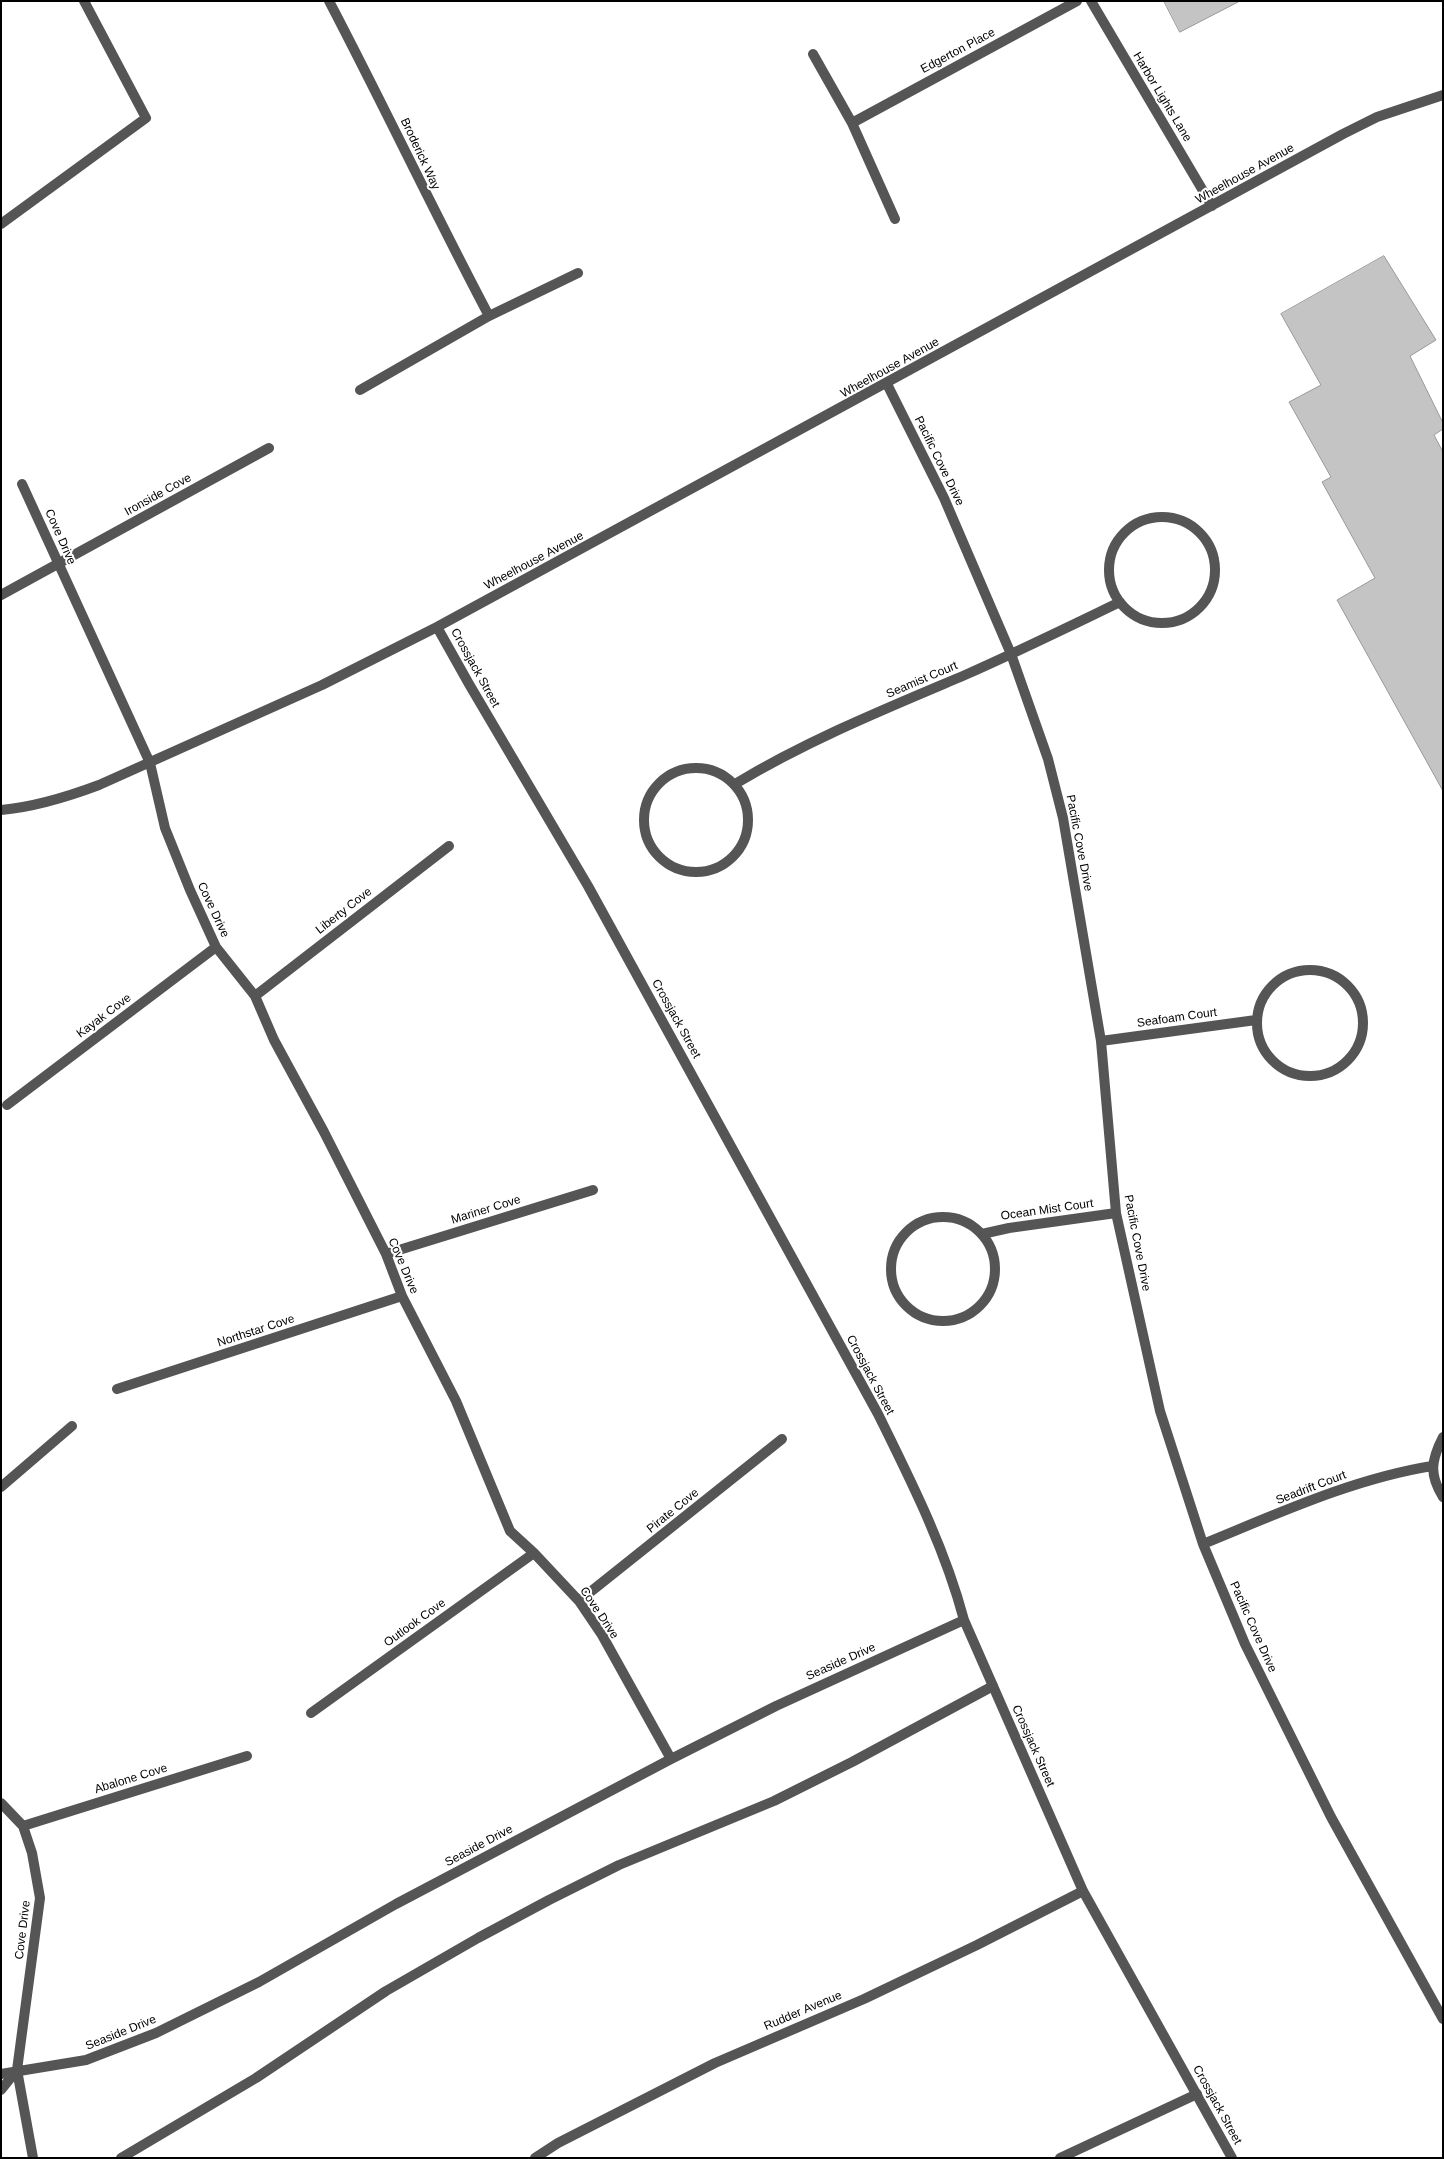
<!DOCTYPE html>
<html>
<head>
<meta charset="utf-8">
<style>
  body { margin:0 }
  #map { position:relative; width:1444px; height:2159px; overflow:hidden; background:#fff; font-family:Helvetica,sans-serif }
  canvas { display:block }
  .frame { position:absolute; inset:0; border:2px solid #000; pointer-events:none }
</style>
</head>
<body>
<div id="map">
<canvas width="1444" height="2159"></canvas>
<div class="frame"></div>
</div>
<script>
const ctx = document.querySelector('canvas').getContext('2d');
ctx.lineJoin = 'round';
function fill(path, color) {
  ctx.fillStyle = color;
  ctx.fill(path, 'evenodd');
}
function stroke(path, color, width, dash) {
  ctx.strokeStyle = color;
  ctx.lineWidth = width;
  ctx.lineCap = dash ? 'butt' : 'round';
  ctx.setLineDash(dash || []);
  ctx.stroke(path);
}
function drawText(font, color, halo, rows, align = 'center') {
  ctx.font = font + ' Helvetica,sans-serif';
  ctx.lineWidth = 4;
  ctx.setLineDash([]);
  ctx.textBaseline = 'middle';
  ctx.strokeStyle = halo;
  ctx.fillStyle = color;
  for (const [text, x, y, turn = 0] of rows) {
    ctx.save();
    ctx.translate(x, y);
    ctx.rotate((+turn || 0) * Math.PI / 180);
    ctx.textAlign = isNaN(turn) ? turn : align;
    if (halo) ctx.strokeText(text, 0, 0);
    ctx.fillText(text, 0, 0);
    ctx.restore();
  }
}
const building = new Path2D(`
  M1164 1H1240L1180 32Z
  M1384 256 1436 340 1410 356 1443 423V429L1434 435 1443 452V791L1337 600 1375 578 1322 482 1331 477 1289 402 1321 385 1281 314Z`);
fill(building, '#c4c4c4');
stroke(building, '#999', 1);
stroke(new Path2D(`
  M1 224 146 118 84 1
  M1 2090 17 2070
  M121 2158 256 2078 386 1991 478 1938 549 1900 619 1865 774 1801 852 1762 993 1686
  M1060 2158 1197 2094`), '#555', 10);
stroke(new Path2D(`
  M329 1C384 106 434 212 489 316
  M1091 1 1212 206
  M813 54 852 123 895 219
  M852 123 1077 1
  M887 384 944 498 1011 654 1048 759 1063 818 1101 1041 1116 1213 1160 1411 1203 1544 1245 1644 1331 1817 1443 2019
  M360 390 489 316 578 273
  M22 484 150 763 165 828 190 890 216 947 255 996 274 1040 324 1132 386 1254 402 1296 456 1401 510 1531 534 1553 579 1601 602 1635 671 1759
  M1109 570a53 53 0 1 1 106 0a53 53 0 1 1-106 0Z
  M1 595 269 448
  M437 627 469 684 588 886 878 1414C911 1481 945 1548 964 1620L1083 1891 1232 2158
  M644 820a52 52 0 1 1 104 0a52 52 0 1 1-104 0Z
  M735 784C808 740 887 708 965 675 1017 652 1068 627 1120 602
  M1 810C35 807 67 797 99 785L322 685 437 627 1343 134 1377 117 1443 95
  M1257 1023a53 53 0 1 1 106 0a53 53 0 1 1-106 0Z
  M255 996 449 846
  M1101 1041 1256 1020
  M7 1105 216 947
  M891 1269a52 52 0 1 1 104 0a52 52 0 1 1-104 0Z
  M982 1234 1009 1228 1116 1213
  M386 1254 593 1190
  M117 1389 402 1296
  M1443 1437C1431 1460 1429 1475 1443 1497
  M1 1487 72 1426
  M1203 1544C1277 1514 1352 1479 1432 1466
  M579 1601 782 1439
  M311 1713 534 1553
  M1 1803 23 1826 32 1853 40 1898 17 2070 33 2158
  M23 1826 247 1756
  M1 2074 86 2060 156 2033 259 1982 396 1904 671 1759 776 1706 964 1620
  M535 2158 558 2143 715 2063 864 1999 977 1945 1083 1891`), '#555', 10);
drawText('12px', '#000', '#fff', [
  ["Edgerton Place",958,51,-28],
  ["Harbor Lights Lane",1162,97,59],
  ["Broderick Way",420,154,65],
  ["Wheelhouse Avenue",1245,174,-29],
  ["Wheelhouse Avenue",890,368,-29],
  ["Pacific Cove Drive",939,461,64],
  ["Ironside Cove",158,495,-29],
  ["Cove Drive",60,537,66],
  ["Wheelhouse Avenue",534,561,-28],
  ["Crossjack Street",475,668,61],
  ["Seamist Court",922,680,-23],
  ["Pacific Cove Drive",1079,843,79],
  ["Cove Drive",213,910,65],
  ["Liberty Cove",344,911,-38],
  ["Kayak Cove",104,1016,-37],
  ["Seafoam Court",1177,1018,-8],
  ["Crossjack Street",676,1019,61],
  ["Mariner Cove",486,1210,-17],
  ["Ocean Mist Court",1047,1210,-8],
  ["Pacific Cove Drive",1137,1243,79],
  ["Cove Drive",403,1266,67],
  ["Northstar Cove",256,1331,-18],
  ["Crossjack Street",870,1375,62],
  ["Seadrift Court",1311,1488,-21],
  ["Pirate Cove",673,1511,-39],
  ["Cove Drive",599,1613,56],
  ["Outlook Cove",415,1623,-36],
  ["Pacific Cove Drive",1253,1627,66],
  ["Seaside Drive",841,1662,-24],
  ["Crossjack Street",1033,1746,66],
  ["Abalone Cove",131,1779,-17],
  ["Seaside Drive",479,1846,-28],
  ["Cove Drive",23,1930,-83],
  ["Rudder Avenue",803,2011,-23],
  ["Seaside Drive",121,2033,-22],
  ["Crossjack Street",1217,2105,61]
]);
</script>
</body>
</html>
